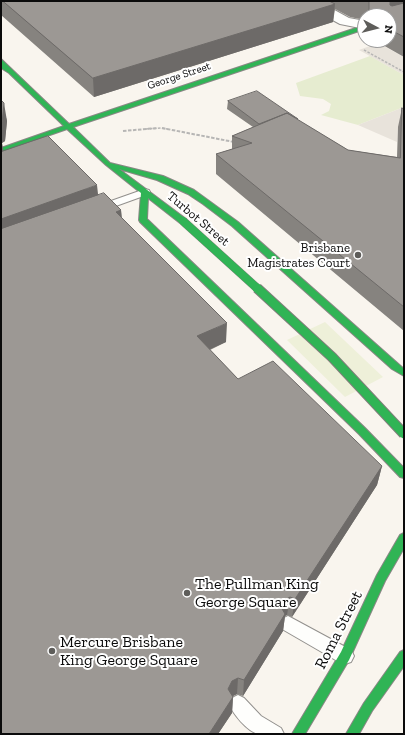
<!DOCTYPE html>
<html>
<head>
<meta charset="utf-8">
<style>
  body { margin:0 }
  #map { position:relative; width:405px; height:735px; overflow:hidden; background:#f9f5ee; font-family:"Zilla Slab",serif }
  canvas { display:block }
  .frame { position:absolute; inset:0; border:2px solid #0b0b0b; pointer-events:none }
  .north { position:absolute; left:357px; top:8px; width:40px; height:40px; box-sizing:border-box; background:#fff; border:1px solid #9d9d9d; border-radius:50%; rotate:97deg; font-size:11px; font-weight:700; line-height:16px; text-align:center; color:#0b0b0b }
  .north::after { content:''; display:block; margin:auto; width:14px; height:18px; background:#5e5d5a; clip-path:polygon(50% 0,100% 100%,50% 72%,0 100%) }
</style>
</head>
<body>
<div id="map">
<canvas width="405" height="735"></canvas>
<div class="frame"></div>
<div class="north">N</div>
</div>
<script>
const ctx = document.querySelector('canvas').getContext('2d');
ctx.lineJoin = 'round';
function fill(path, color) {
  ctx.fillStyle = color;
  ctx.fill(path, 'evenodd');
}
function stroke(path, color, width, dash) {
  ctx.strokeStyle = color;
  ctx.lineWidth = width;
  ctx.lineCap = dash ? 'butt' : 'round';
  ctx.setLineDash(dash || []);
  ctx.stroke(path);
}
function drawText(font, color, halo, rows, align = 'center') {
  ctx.font = font + ' "Zilla Slab",serif';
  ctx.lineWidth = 4;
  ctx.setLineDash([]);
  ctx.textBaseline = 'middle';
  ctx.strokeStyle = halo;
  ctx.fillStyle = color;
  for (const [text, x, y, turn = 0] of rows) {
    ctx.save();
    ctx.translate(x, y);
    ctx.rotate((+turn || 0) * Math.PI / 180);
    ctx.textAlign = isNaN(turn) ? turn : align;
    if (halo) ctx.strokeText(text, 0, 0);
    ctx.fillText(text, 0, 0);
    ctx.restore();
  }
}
fill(new Path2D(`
  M370 56 404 75V107L358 125 321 115 329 111 331 104 323 99 300 96 296 83Z`), '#e6ecd0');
fill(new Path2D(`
  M325 322 383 377 345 397 287 340Z`), '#eef0d9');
fill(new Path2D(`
  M378 43 404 57V75L359 50Z
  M404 107V128L398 127 397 142 358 125Z`), '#e8e3db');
const lane = new Path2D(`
  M145 189 149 190 150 192 149 194 102 211H94L93 209 94 207Z
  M288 616 351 650 354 656 351 662 345 664 339 662 282 629 280 624 282 619Z
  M238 695 244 698 261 716 281 728 284 734C276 734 265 735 258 734 247 731 233 714 229 704L232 698Z`);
const street = new Path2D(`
  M301 1H318L349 18 365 21V29L340 24 303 4Z`);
const fast = new Path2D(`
  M365 25V29L73 127 110 163 163 176 194 190 238 222 404 369V376L392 369 232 226 203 204 188 194 157 180 119 169 186 219V223H180L148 198 147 219 365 428 404 468V478L400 477 359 434 140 222 139 220 141 193 106 165 67 129 1 152V148L64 126 9 73 1 68V59L69 124Z
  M404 533V548L385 581 349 660 305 734H292L341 652 377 575 400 535Z
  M404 650V666L372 711 359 734H346L364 703 400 652Z`);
stroke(lane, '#92908d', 2);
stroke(street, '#92908d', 2);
stroke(fast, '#898784', 2);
stroke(new Path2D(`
  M364 50 404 72
  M146 129 161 128 167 129`), '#b7b6b5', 1.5, [2.5, 1.5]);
stroke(new Path2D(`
  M162 128 234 142
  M123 131 158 128`), '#b7b6b5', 2, [3.5, 1.5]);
fill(lane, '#fefefc');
fill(street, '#fefefc');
fill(fast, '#30b455');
const fastBridgeFar1 = new Path2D(`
  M183 221 258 289`);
const fastBridge = new Path2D(`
  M257 288 332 357 404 434`);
stroke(fastBridgeFar1, '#7f7e7a', 9, []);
stroke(fastBridge, '#7f7e7a', 11, []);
stroke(fastBridgeFar1, '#30b455', 8);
stroke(fastBridge, '#30b455', 9);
fill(new Path2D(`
  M1 1H404V57L374 40H389V16H365V20L350 17 335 9 333 22 94 97 1 15Z
  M365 21V35L363 34Z
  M1 100 7 121 5 141 2 143 3 151 98 195 121 210 122 218 226 342 210 350 238 379 382 466 377 485 292 617 287 615 285 616 283 631 243 696 237 694 233 696 232 713 218 734H1Z
  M228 101 298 120 348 150 397 157 398 127 402 108 404 109V331L216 174V154L232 149V136L253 127 227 109Z`), '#86837f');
fill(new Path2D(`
  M386 1H404V6L385 15Z
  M335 4 333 22 94 97 93 78Z
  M4 103 7 121 5 141 2 143 4 156 1 162V123Z
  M97 185 99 203 1 239V219Z
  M121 210 122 229 116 212Z
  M227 323 226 342 197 355V336Z
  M382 466 377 485 292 617 295 599Z
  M290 597 287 615 285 616 283 631 243 696 244 680 281 607 283 601Z
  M238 678 237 694 231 697 228 689 232 681Z
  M233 697 232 713 218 734H209Z`), '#6d6a68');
const building = new Path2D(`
  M3 1H329L335 4 93 78Z
  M363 1H390V5L392 6 404 3V37L389 29V16H366L369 14V2Z
  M257 91 298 119 287 113 259 124 228 101Z
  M1 100 4 103 2 123H1Z
  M402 108 404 109V307L216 154 252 143 232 136 287 113 348 150 400 158Z
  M48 136 97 185 1 219V152Z
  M104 193 121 210 116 212 227 323 197 336 238 379 273 361 382 466 295 599 290 597 283 601 281 607 285 614 244 680 238 678 232 681 228 689 233 697 209 734H1V229Z`);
fill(building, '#9c9894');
stroke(building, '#6d6a68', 1);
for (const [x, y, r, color] of [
  [358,255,4,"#5e5d5a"],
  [187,593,4,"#5e5d5a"],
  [52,651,4,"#5e5d5a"]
]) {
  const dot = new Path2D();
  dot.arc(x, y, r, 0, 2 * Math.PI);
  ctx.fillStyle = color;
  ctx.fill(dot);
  stroke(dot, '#fff', 1.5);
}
drawText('11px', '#0b0b0b', '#fff', [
  ["George Street",179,76,-18]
]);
drawText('13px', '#0b0b0b', '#fff', [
  ["Turbot Street",198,219,40]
]);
drawText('13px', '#0b0b0b', '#fff', [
  ["Brisbane",350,248],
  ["Magistrates Court",350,263]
], 'right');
drawText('16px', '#0b0b0b', '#fff', [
  ["The Pullman King",195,584],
  ["George Square",195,602],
  ["Mercure Brisbane",60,642],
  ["King George Square",60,660]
], 'left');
drawText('16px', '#0b0b0b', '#fff', [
  ["Roma Street",339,630,-63]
]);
</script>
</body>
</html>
